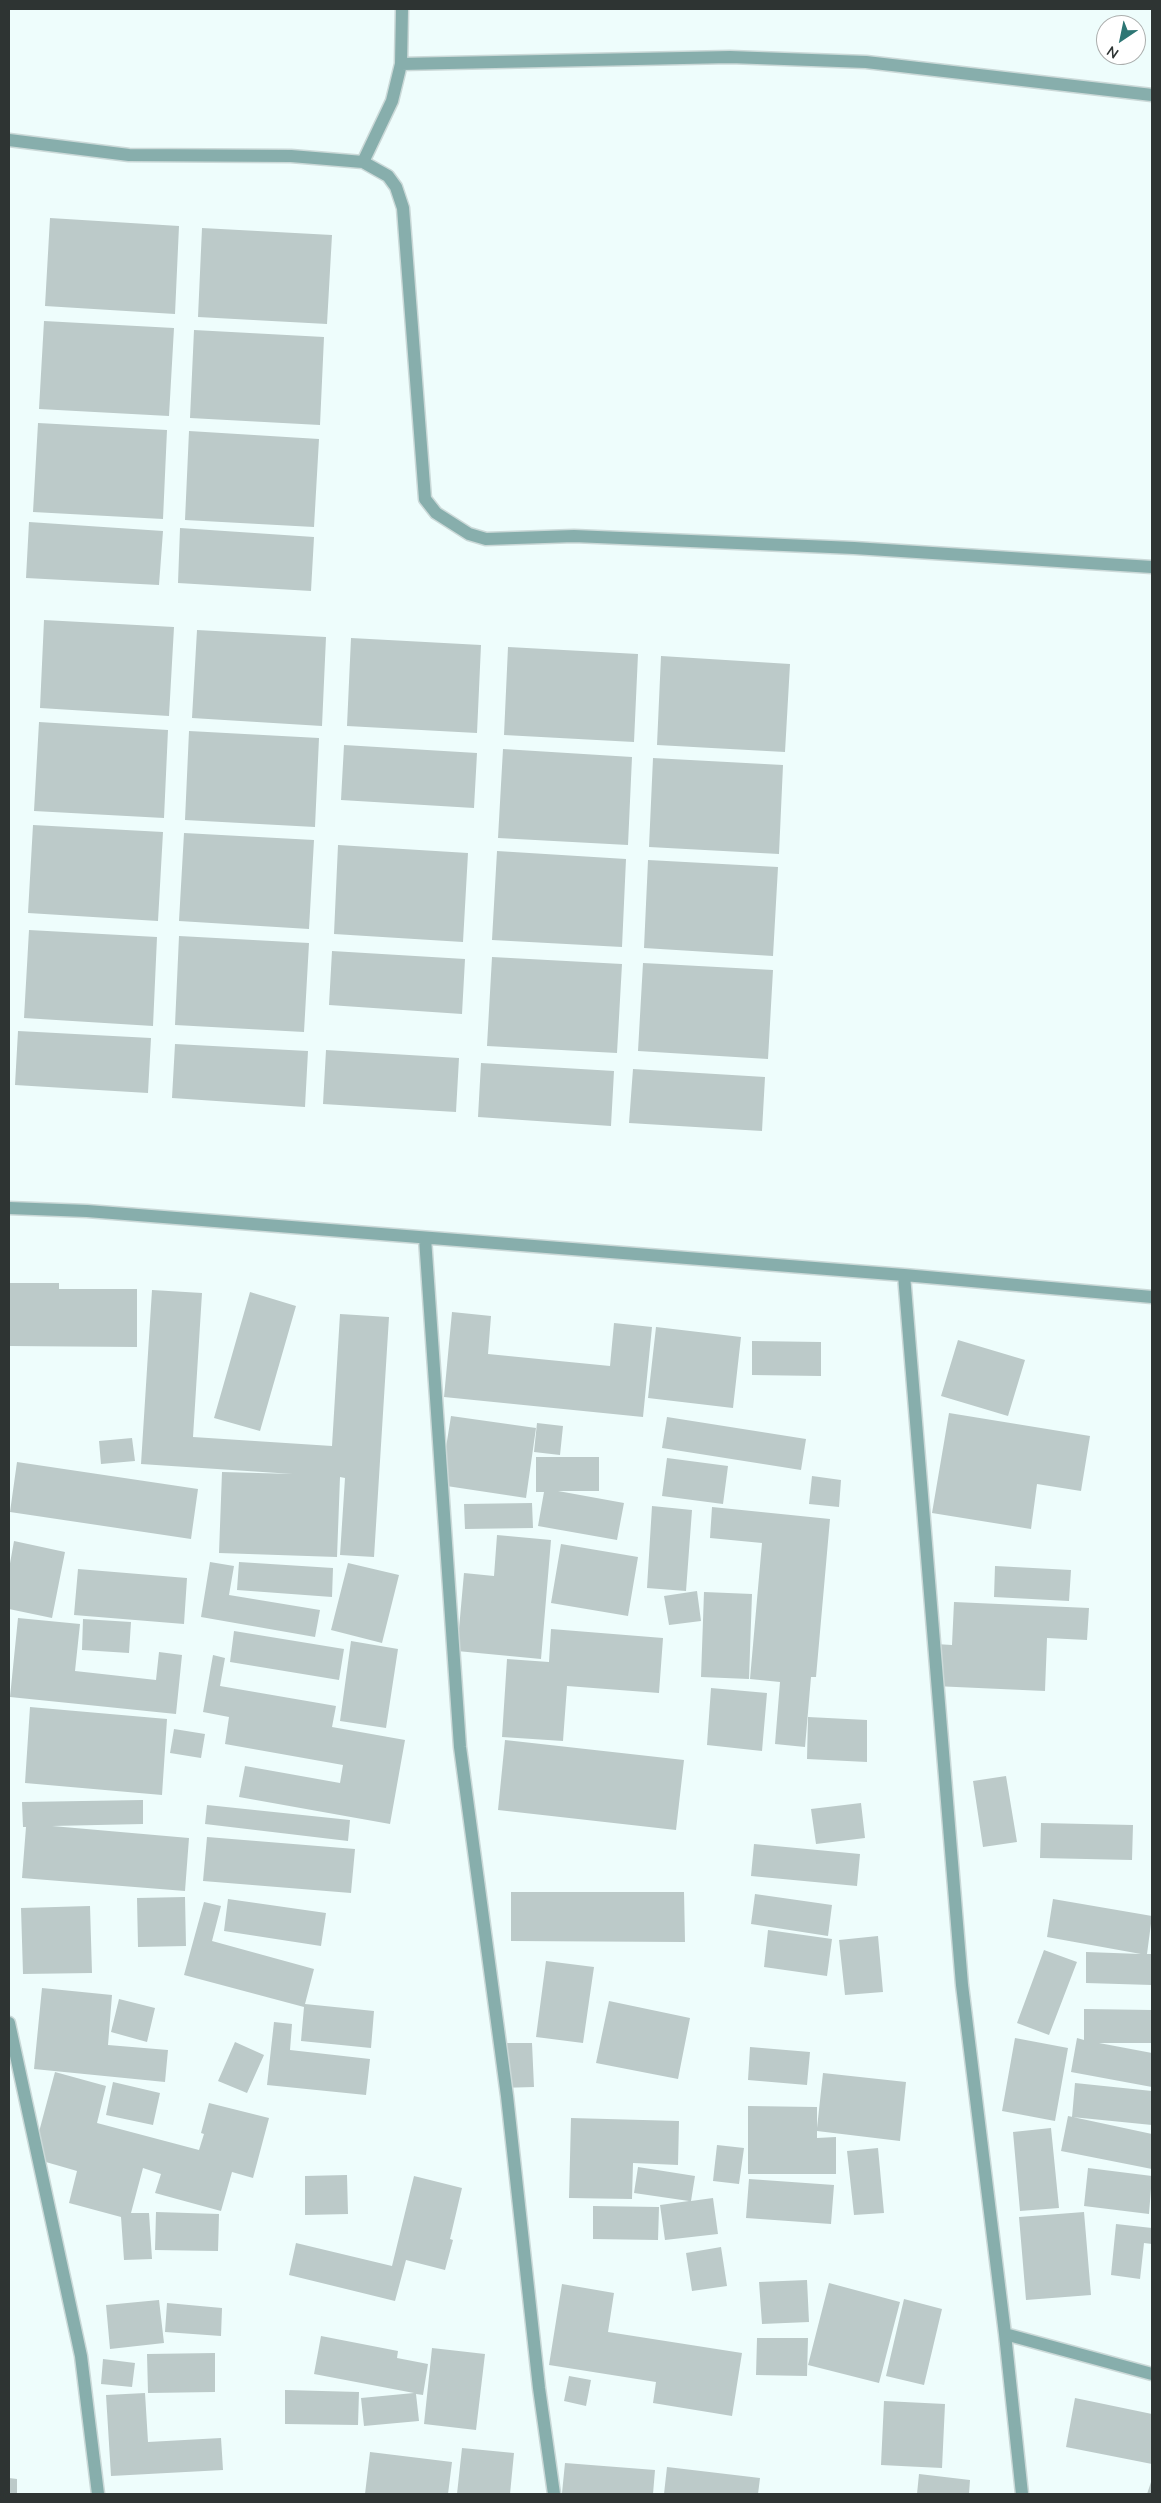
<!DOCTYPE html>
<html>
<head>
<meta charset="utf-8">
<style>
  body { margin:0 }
  #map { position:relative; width:1161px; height:2503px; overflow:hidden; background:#eefdfc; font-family:"Nunito Sans",sans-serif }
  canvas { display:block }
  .frame { position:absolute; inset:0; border:10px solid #2e3433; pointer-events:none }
  .north { position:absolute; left:1096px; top:15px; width:50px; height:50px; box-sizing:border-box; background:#fff; border:1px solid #abaead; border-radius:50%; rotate:214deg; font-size:14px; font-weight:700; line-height:20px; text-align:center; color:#2e3433 }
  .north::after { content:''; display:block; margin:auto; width:18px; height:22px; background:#2d7674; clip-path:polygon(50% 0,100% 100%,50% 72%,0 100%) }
</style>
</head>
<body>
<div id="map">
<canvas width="1161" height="2503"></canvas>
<div class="frame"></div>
<div class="north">N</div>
</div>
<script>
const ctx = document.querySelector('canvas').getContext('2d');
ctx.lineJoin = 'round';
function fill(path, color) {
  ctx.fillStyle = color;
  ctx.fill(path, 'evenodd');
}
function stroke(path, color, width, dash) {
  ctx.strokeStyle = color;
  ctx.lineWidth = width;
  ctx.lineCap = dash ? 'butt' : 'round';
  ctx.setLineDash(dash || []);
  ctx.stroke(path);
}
fill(new Path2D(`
  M50 218 179 226 175 314 45 306Z
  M202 228 332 235 327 324 198 317Z
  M44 321 174 328 169 416 39 409Z
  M194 330 324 337 320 425 190 418Z
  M38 423 167 430 163 519 33 512Z
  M189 431 319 439 314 527 185 520Z
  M29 522 163 531 159 585 26 578Z
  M180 528 314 537 311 591 178 583Z
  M44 620 174 627 169 716 40 708Z
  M197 630 326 637 322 726 192 718Z
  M351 638 481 645 477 733 347 726Z
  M508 647 638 654 634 742 504 735Z
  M661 656 790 664 785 752 657 745Z
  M39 722 168 730 164 818 34 811Z
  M189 731 319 738 315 827 185 820Z
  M344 745 477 753 474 808 341 800Z
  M503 749 632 757 628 845 498 838Z
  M653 758 783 765 779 854 649 847Z
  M33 825 163 832 158 921 28 913Z
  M184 833 314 840 309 929 179 921Z
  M338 845 468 853 463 942 334 934Z
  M497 851 626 859 622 947 492 940Z
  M648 860 778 867 773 956 644 948Z
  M29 930 157 937 153 1026 24 1018Z
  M179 936 309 943 304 1032 175 1025Z
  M332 951 465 959 462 1014 329 1005Z
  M492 957 622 964 617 1053 487 1046Z
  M643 963 773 970 768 1059 638 1051Z
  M18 1031 151 1038 148 1093 15 1085Z
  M175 1044 308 1051 305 1107 172 1098Z
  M326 1050 459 1058 456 1112 323 1104Z
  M481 1063 614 1071 611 1126 478 1117Z
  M633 1069 765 1077 762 1131 629 1123Z
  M9 1283H59V1289H137V1347L9 1346Z
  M152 1290 202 1293 193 1437 332 1446 340 1314 389 1317 374 1557 340 1555 345 1478 340 1477 337 1557 219 1553 222 1472 293 1474 141 1464Z
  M250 1292 296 1306 260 1431 214 1418Z
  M452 1312 491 1316 488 1354 610 1366 614 1323 652 1327 643 1417 444 1397Z
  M656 1327 741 1337 733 1408 648 1398Z
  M958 1340 1025 1360 1008 1416 941 1396Z
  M752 1341 821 1342V1376L752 1375Z
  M949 1413 1090 1436 1081 1491 1037 1484 1031 1529 932 1513Z
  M451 1416 536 1428 526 1498 440 1485Z
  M667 1417 806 1439 801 1470 662 1448Z
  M537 1423 563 1426 560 1455 534 1452Z
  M132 1438 135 1461 101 1464 99 1441Z
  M536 1457H599V1491H558L624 1503 617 1540 538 1526 544 1492H536Z
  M667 1458 728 1466 723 1504 662 1496Z
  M17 1462 198 1489 191 1539 10 1512Z
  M812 1476 841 1480 839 1507 809 1504Z
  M532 1503 533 1528 465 1529 464 1504Z
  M652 1506 692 1510 686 1591 647 1588Z
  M712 1507 830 1519 816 1677H811L805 1747 775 1744 780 1682 750 1679 762 1543 710 1538Z
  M497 1535 551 1540 541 1659 457 1651 464 1573 494 1576Z
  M14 1541 65 1552 52 1618 9 1609V1569Z
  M561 1544 638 1557 628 1616 551 1603Z
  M210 1562 234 1566 229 1595 320 1610 315 1637 201 1617Z
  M239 1562 333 1568 332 1597 237 1590Z
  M348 1563 399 1575 382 1643 331 1630Z
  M995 1566 1071 1570 1069 1601 994 1597Z
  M78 1569 187 1578 184 1624 74 1615Z
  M697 1591 701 1621 669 1625 664 1596Z
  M704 1592 752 1594 749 1679 701 1677Z
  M954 1602 1089 1608 1087 1640 1047 1638 1045 1691 934 1686 936 1644 952 1645Z
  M18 1618 80 1624 75 1671 156 1680 159 1652 182 1655 176 1714 10 1697Z
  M83 1619 131 1622 129 1653 82 1650Z
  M551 1629 663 1638 659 1693 567 1686 563 1741 502 1737 507 1659 549 1662Z
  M234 1631 344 1649 339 1680 230 1662Z
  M351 1641 398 1649 386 1728 340 1721Z
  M213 1655 225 1658 220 1686 336 1706 332 1727 405 1740 390 1824 239 1797 245 1766 340 1783 343 1765 225 1744 229 1717 203 1712Z
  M711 1688 767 1693 762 1751 707 1745Z
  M30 1707 167 1719 162 1795 25 1783Z
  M808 1717 867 1720V1762L807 1759Z
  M174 1729 205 1734 201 1758 170 1753Z
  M505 1740 684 1760 676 1830 498 1810Z
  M1006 1776 1017 1842 983 1847 973 1781Z
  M143 1800V1824L52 1826 189 1838 185 1891 22 1878 26 1827H23L22 1802Z
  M861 1803 865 1838 816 1844 811 1809Z
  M207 1805 350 1820 348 1841 205 1824Z
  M1041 1823 1133 1825 1132 1860 1040 1858Z
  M207 1837 355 1849 351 1893 203 1881Z
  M754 1844 860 1854 857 1886 751 1876Z
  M511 1892H684L685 1942 511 1941Z
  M755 1894 832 1905 828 1936 751 1924Z
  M185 1897 186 1946 138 1947 137 1898Z
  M228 1899 326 1913 321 1946 224 1931Z
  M1053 1899 1152 1916 1147 1954H1152V1985L1086 1983V1952L1141 1954 1047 1937Z
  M204 1902 221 1906 212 1941 314 1969 305 2004 374 2011 371 2048 301 2041 304 2007 184 1975Z
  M90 1906 92 1973 23 1974 21 1908Z
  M768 1930 832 1939 827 1976 764 1967Z
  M878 1936 883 1992 845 1995 839 1940Z
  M1044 1950 1077 1962 1049 2035 1017 2023Z
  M546 1961 594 1967 583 2043 536 2037Z
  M42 1988 112 1995 108 2045 168 2050 165 2082 34 2069Z
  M119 1999 155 2008 147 2042 111 2032Z
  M609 2001 690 2018 678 2079 596 2063Z
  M1084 2009 1152 2010V2043H1099L1152 2053V2087L1071 2072 1077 2038 1084 2040Z
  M274 2022 292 2024 290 2050 370 2059 366 2095 267 2085Z
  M1015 2038 1068 2048 1055 2121 1002 2111Z
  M235 2042 264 2055 247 2093 218 2081Z
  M497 2043H532L534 2087 499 2088Z
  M750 2047 810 2052 807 2085 748 2080Z
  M55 2072 106 2086 97 2123 199 2150 204 2134 201 2133 209 2103 269 2118 253 2178 232 2172 221 2211 155 2193 161 2174 143 2168 131 2213H149L152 2259 124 2260 121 2217 69 2203 77 2171 32 2158Z
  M823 2073 906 2082 900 2141 817 2131V2138L836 2137V2174H748V2106L817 2107V2128Z
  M113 2082 160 2093 153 2125 106 2115Z
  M1075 2083 1152 2091V2125L1072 2117Z
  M1068 2116 1152 2134V2169L1061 2151Z
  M571 2118 679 2121 678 2165 633 2163 632 2199 569 2198Z
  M1051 2128 1059 2208 1020 2211 1013 2132Z
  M717 2145 744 2148 739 2184 713 2181Z
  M878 2148 884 2213 854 2215 847 2151Z
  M638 2167 695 2176 691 2201 713 2198 718 2234 665 2240 660 2205 689 2201 634 2193Z
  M1088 2168 1152 2176 1149 2214 1084 2206Z
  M347 2175 348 2214 305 2215V2176Z
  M414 2176 462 2188 450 2239 453 2240 445 2270 406 2260 395 2301 289 2275 296 2243 392 2266Z
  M749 2179 834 2185 831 2224 746 2218Z
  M593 2206 659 2207 658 2240 593 2239Z
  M156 2212 219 2214 218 2251 155 2250Z
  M1084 2212 1091 2295 1026 2300 1019 2217Z
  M1116 2224 1152 2228V2244L1144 2243 1140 2279 1111 2275Z
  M721 2247 727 2286 692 2291 686 2253Z
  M807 2280 809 2322 762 2324 759 2282Z
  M829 2283 900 2302 879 2383 808 2365Z
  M562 2284 614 2293 608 2332 742 2353 732 2416 653 2403 656 2382 549 2365Z
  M904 2299 942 2309 924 2385 886 2376Z
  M159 2300 164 2343 110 2349 106 2305Z
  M167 2303 222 2308 221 2336 165 2332Z
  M321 2336 398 2351 397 2358 428 2364 423 2395 416 2394 419 2421 364 2426 361 2398 414 2393 314 2374Z
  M757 2338H808L807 2376 756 2375Z
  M432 2348 485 2354 476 2430 424 2424Z
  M215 2353V2392L148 2393 147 2354Z
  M103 2359 135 2363 132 2387 101 2384Z
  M569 2376 591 2380 586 2406 564 2401Z
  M285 2390 359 2392 358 2425 285 2424Z
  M145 2393 148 2442 221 2438 223 2470 111 2476 106 2395Z
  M1075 2398 1152 2414V2464L1066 2447Z
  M884 2401 945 2404 942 2468 881 2465Z
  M462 2448 514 2453 510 2494H457Z
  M370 2452 452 2462 448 2494H365Z
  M565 2463 655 2470 653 2494 562 2493Z
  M667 2467 760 2478 758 2494H664Z
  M919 2474 970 2480 969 2494H917Z
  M9 2478 17 2479V2494H9Z
  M1152 2479V2494H1147Z`), '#bccac9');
const minor = new Path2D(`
  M401 64 730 57 866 62 1152 95
  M9 140 129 155 291 156 363 162 388 176 396 187 403 208 425 499 436 513 469 534 486 539 574 536 854 548 1152 567
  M363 162 392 101 401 64 402 9
  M9 1208 87 1211 904 1275 1152 1297
  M425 1238 460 1747 507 2096 539 2388 554 2494
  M904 1275 962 1985 1005 2334 1022 2494
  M9 2023 81 2356 98 2494
  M1005 2334 1152 2374`);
stroke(minor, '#cbd9d8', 15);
stroke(minor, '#87aeac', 12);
</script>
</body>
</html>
